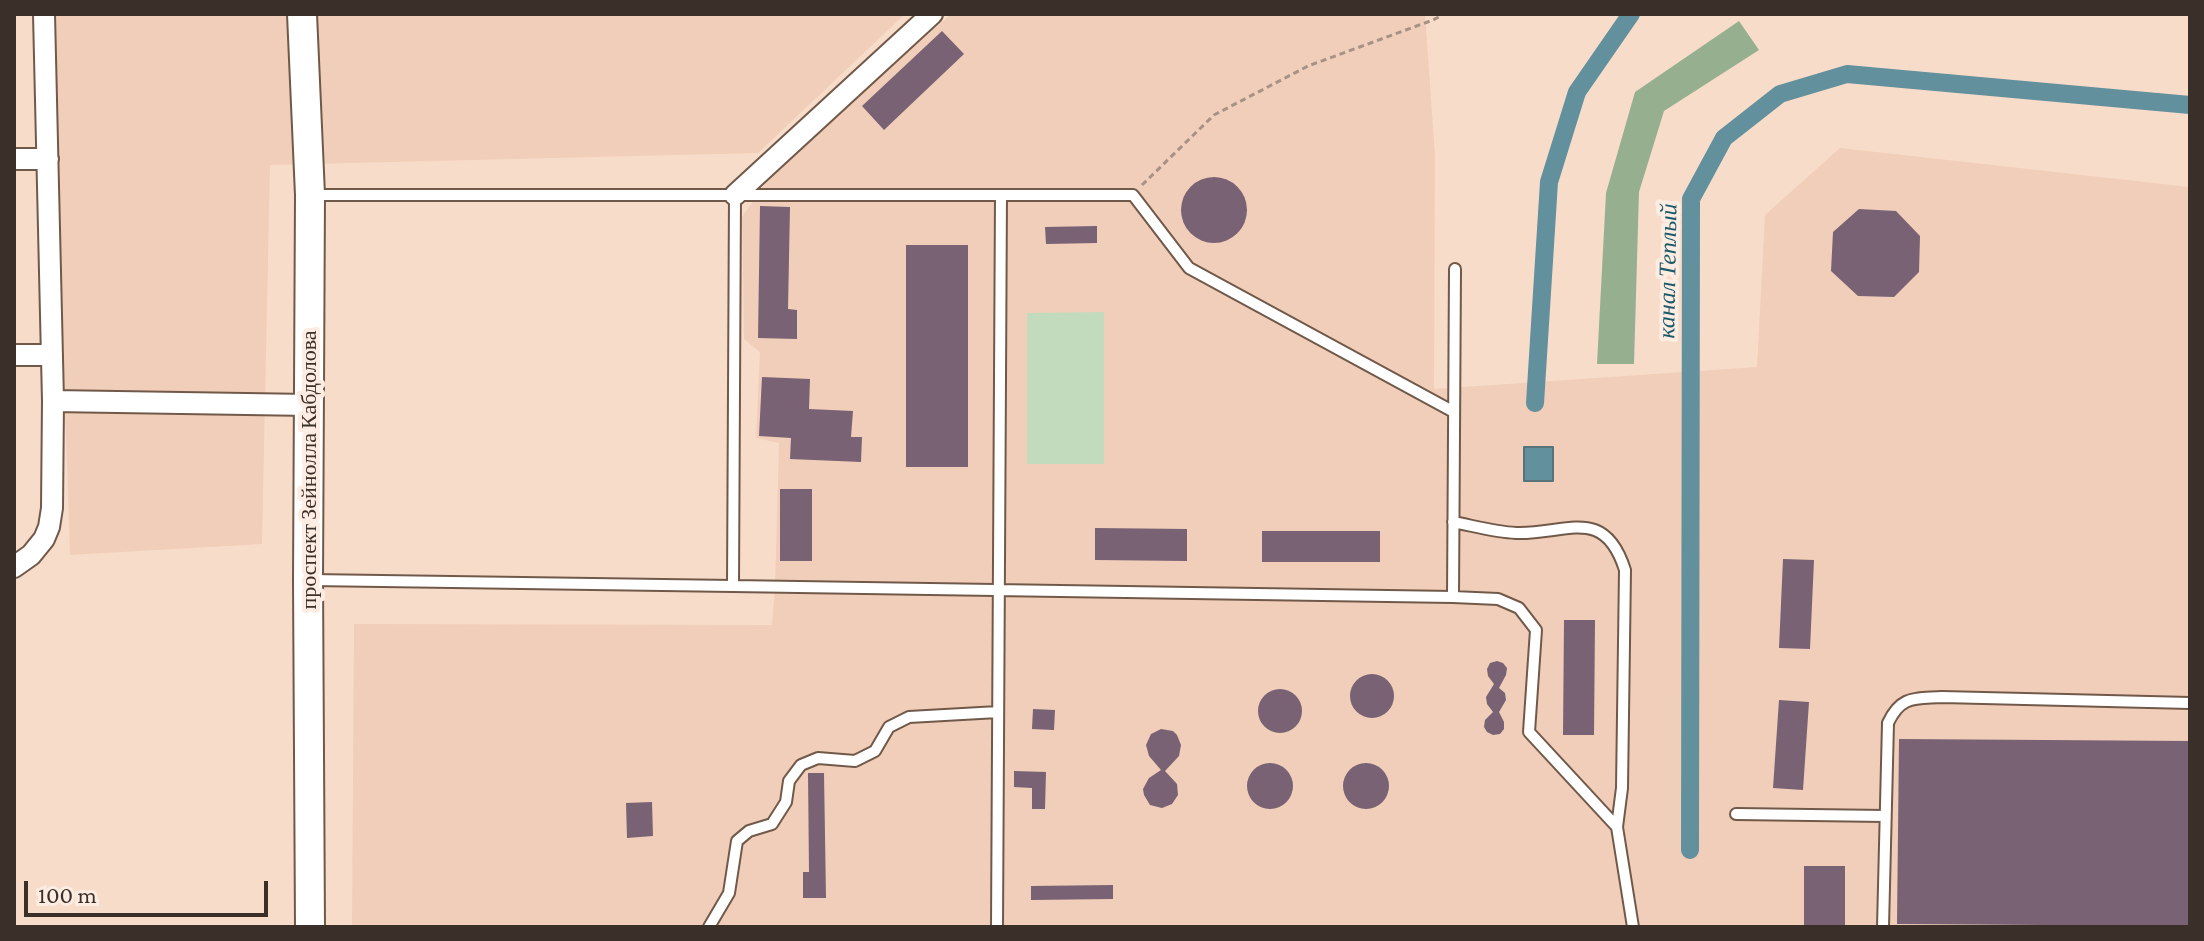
<!DOCTYPE html>
<html>
<head>
<meta charset="utf-8">
<style>
  body { margin:0 }
  #map { position:relative; width:2204px; height:941px; overflow:hidden; background:#f8dcca; font-family:"Crimson Pro",serif }
  canvas { display:block }
  .frame { position:absolute; inset:0; border:16px solid #3b3029; pointer-events:none }
  .scale { position:absolute; left:24px; top:881px; width:244px; height:36px; box-sizing:border-box; border:4px solid #3b3029; border-top:0; padding-left:10px; font-size:24px; line-height:28px; white-space:nowrap; color:#3b3029; -webkit-text-stroke:6px #fdece1; paint-order:stroke }
</style>
</head>
<body>
<div id="map">
<canvas width="2204" height="941"></canvas>
<div class="frame"></div>
<div class="scale">100 m</div>
</div>
<script>
const ctx = document.querySelector('canvas').getContext('2d');
ctx.lineJoin = 'round';
function fill(path, color) {
  ctx.fillStyle = color;
  ctx.fill(path, 'evenodd');
}
function stroke(path, color, width, dash) {
  ctx.strokeStyle = color;
  ctx.lineWidth = width;
  ctx.lineCap = dash ? 'butt' : 'round';
  ctx.setLineDash(dash || []);
  ctx.stroke(path);
}
function drawText(font, color, halo, rows, align = 'center') {
  ctx.font = font + ' "Crimson Pro",serif';
  ctx.lineWidth = 8;
  ctx.setLineDash([]);
  ctx.textBaseline = 'middle';
  ctx.strokeStyle = halo;
  ctx.fillStyle = color;
  for (const [text, x, y, turn = 0] of rows) {
    ctx.save();
    ctx.translate(x, y);
    ctx.rotate((+turn || 0) * Math.PI / 180);
    ctx.textAlign = isNaN(turn) ? turn : align;
    if (halo) ctx.strokeText(text, 0, 0);
    ctx.fillText(text, 0, 0);
    ctx.restore();
  }
}
fill(new Path2D(`
  M52 14H905L758 153 270 165 262 544 70 555Z
  M951 14H1425L1435 155 1434 389 1757 367 1765 215 1840 148 2190 187V927H352L354 624 772 625 775 588 779 443 756 438 760 352 744 339 742 217 771 175Z`), '#f1ceb9');
fill(new Path2D(`
  M1104 312V464H1027V313Z`), '#c3dbbd');
fill(new Path2D(`
  M1739 21 1759 50 1664 111 1639 192 1634 364H1597L1606 193 1635 92Z`), '#96b08f');
const water = new Path2D(`
  M1524 447H1553V481H1524Z`);
fill(water, '#62909d');
stroke(water, '#56737a', 2);
stroke(new Path2D(`
  M1535 403 1549 182 1577 92 1631 14
  M1690 850 1691 199 1724 138 1780 94 1847 74 2190 105`), '#62909d', 18);
fill(new Path2D(`
  M942 31 964 54 884 130 862 106Z
  M1181 210a33 33 0 1 1 66 0a33 33 0 1 1-66 0Z
  M760 206 790 207 788 309 797 310V339L758 338Z
  M1859 209 1896 211 1920 236 1919 272 1894 297 1858 296 1831 271 1833 232Z
  M1097 226V243L1046 244 1045 227Z
  M906 245H968V467H906Z
  M762 377 810 379 809 409 853 411 851 437H862L861 462 790 459 791 438 759 436Z
  M780 489H812V561H780Z
  M1095 528 1187 529V561L1095 560Z
  M1262 531H1380V562H1262Z
  M1783 559 1814 560 1810 649 1779 648Z
  M1564 620H1595L1594 735H1563Z
  M1497 661 1503 663 1507 668 1506 675 1499 688 1505 693 1506 700 1499 712 1504 722V729L1500 734 1493 735 1487 732 1484 727 1485 720 1493 712 1487 704 1486 697 1494 684 1488 676 1487 669 1490 663Z
  M1350 696a22 22 0 1 1 44 0a22 22 0 1 1-44 0Z
  M1258 711a22 22 0 1 1 44 0a22 22 0 1 1-44 0Z
  M1779 700 1809 702 1803 790 1773 788Z
  M1033 709 1055 710 1054 730 1032 729Z
  M1161 729 1173 731 1177 735 1181 745 1179 756 1165 771 1177 784 1178 795 1172 804 1162 808 1150 805 1144 795 1143 789 1149 778 1161 770 1149 756 1146 745 1151 734Z
  M1899 739 2190 741V926L1897 924Z
  M1247 786a23 23 0 1 1 46 0a23 23 0 1 1-46 0Z
  M1343 786a23 23 0 1 1 46 0a23 23 0 1 1-46 0Z
  M1014 771 1046 772 1045 809H1032V788L1014 787Z
  M808 773H824L826 898H803V872H809Z
  M652 802 653 836 627 838 626 803Z
  M1804 866H1845V927H1804Z
  M1113 885V899L1031 900V886Z`), '#786273');
const lane = new Path2D(`
  M737 195H1133L1189 268 1454 412
  M1453 522C1474 526 1495 532 1516 533 1565 535 1604 504 1625 570L1622 788 1617 827
  M311 580 733 586 735 195H312
  M733 586 1453 597 1455 269
  M1453 597 1498 599 1519 608 1536 630 1529 732 1617 827 1633 927
  M1736 814 1885 816
  M709 927 729 893 737 841 749 831 772 824 786 802 789 781 801 765 818 758 855 761 875 751 889 727 909 717 998 712
  M997 927 1001 195
  M1883 927 1888 723C1901 695 1915 699 1942 697L2190 703`);
const street = new Path2D(`
  M14 159H48
  M735 195 932 14
  M14 355H52
  M53 401 310 405
  M14 567 31 555 44 539 49 527 52 508 53 401 44 14`);
const secondary = new Path2D(`
  M302 14 310 195 308 580 310 927`);
stroke(lane, '#71594a', 14);
stroke(street, '#71594a', 24);
stroke(secondary, '#71594a', 32);
stroke(new Path2D(`
  M1142 185 1214 115 1308 66 1433 20 1444 14`), '#a79285', 3, [6, 4]);
stroke(lane, '#fff', 10);
stroke(street, '#fff', 20);
stroke(secondary, '#fff', 28);
drawText('22px', '#3b3029', '#fdece1', [
  ["проспект Зейнолла Кабдолова",309,470,-90]
]);
drawText('italic 24px', '#1b5969', '#fdece1', [
  ["канал Теплый",1668,271,-89]
]);
</script>
</body>
</html>
